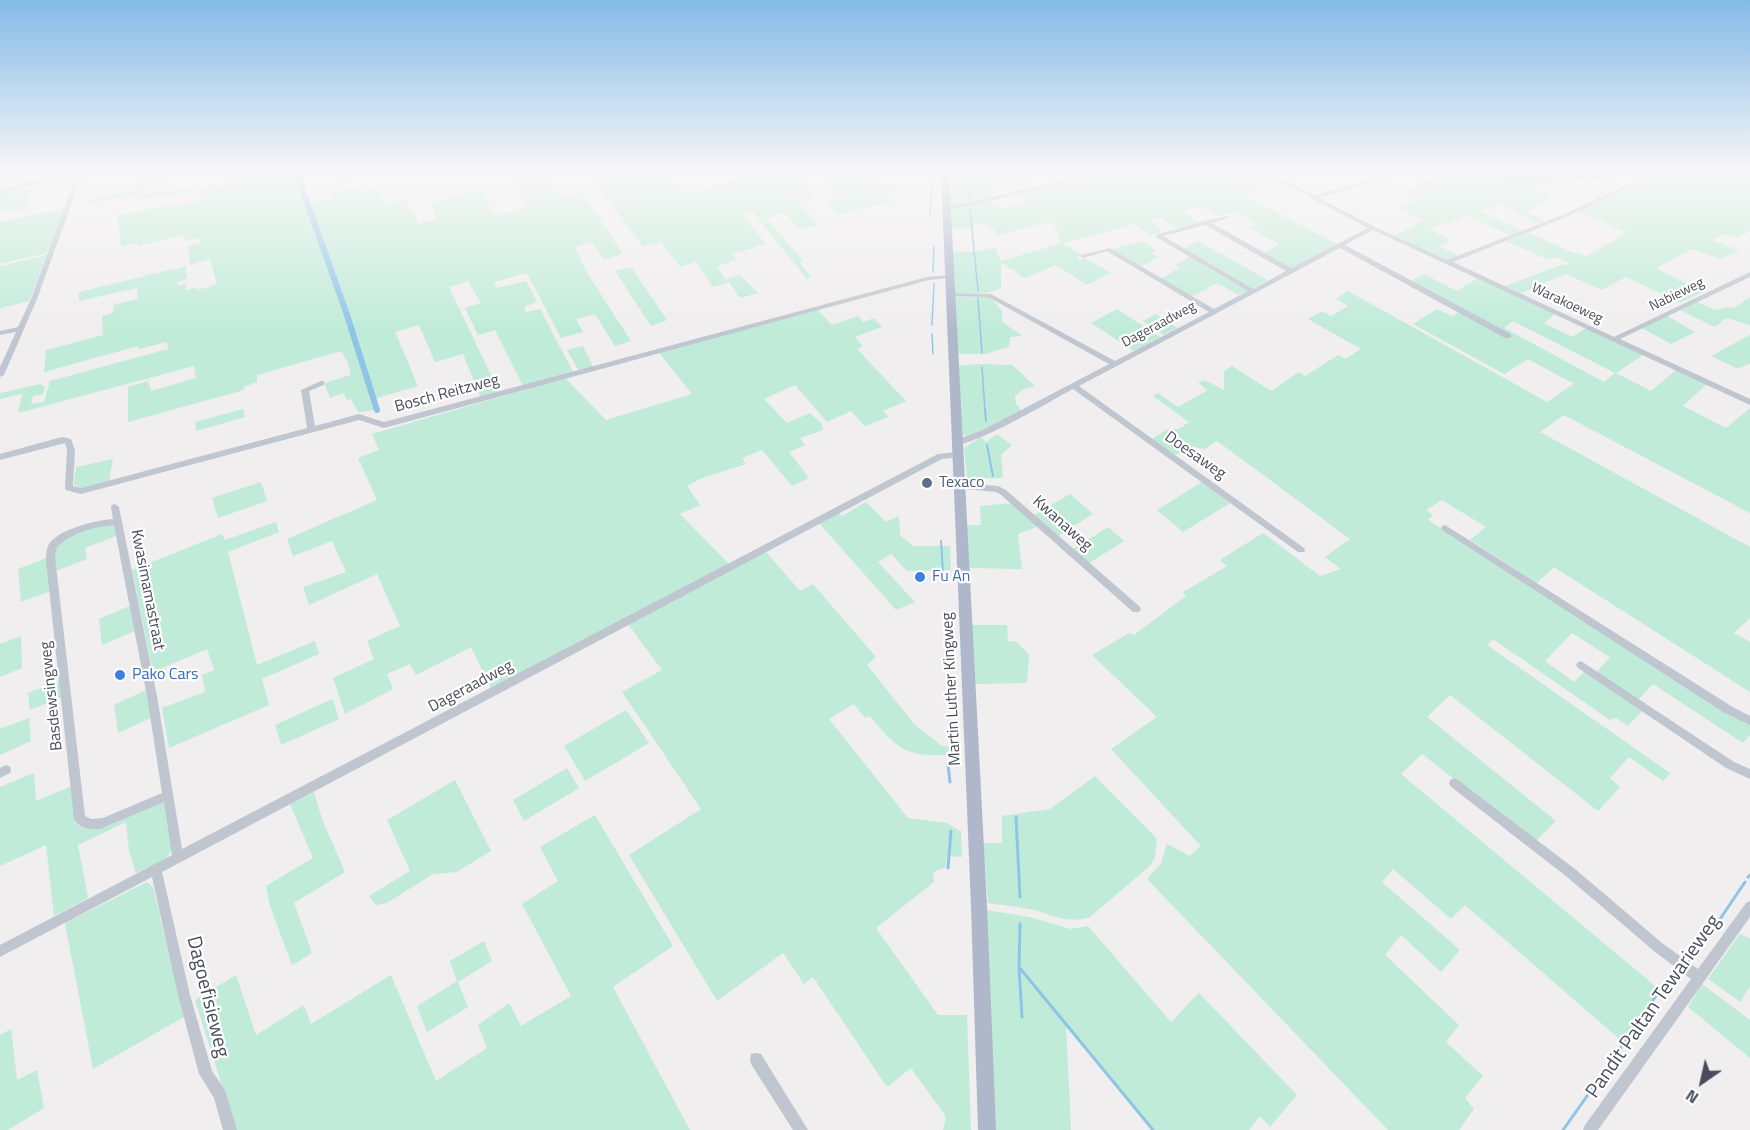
<!DOCTYPE html>
<html>
<head>
<meta charset="utf-8">
<style>
  body { margin:0 }
  #map { position:relative; width:1750px; height:1130px; overflow:hidden; background:#f0eeee; font-family:"Titillium Web",sans-serif }
  canvas { display:block }
  .north { position:absolute; left:1672px; top:1052px; width:60px; height:60px; -webkit-text-stroke:4px #fff; paint-order:stroke; rotate:214deg; font-size:16px; font-weight:700; line-height:24px; text-align:center; color:#474e5a }
  .north::after { content:''; display:block; margin:auto; width:21px; height:27px; background:#474e5a; clip-path:polygon(50% 0,100% 100%,50% 72%,0 100%) }
</style>
</head>
<body>
<div id="map">
<canvas width="1750" height="1130"></canvas>
<div class="north">N</div>
</div>
<script>
const ctx = document.querySelector('canvas').getContext('2d');
ctx.lineJoin = 'round';
function fill(path, color) {
  ctx.fillStyle = color;
  ctx.fill(path, 'evenodd');
}
function stroke(path, color, width, dash) {
  ctx.strokeStyle = color;
  ctx.lineWidth = width;
  ctx.lineCap = dash ? 'butt' : 'round';
  ctx.setLineDash(dash || []);
  ctx.stroke(path);
}
function drawText(font, color, halo, rows, align = 'center') {
  ctx.font = font + ' "Titillium Web",sans-serif';
  ctx.lineWidth = 4.5;
  ctx.setLineDash([]);
  ctx.textBaseline = 'middle';
  ctx.strokeStyle = halo;
  ctx.fillStyle = color;
  for (const [text, x, y, turn = 0] of rows) {
    ctx.save();
    ctx.translate(x, y);
    ctx.rotate((+turn || 0) * Math.PI / 180);
    ctx.textAlign = isNaN(turn) ? turn : align;
    if (halo) ctx.strokeText(text, 0, 0);
    ctx.fillText(text, 0, 0);
    ctx.restore();
  }
}
fill(new Path2D(`
  M163 174H185V176L146 182 144 193 228 184 231 174H297L308 203 331 198V193L361 186 362 190 377 186 386 204 405 199 419 224 437 219 430 203 481 190 496 216 528 207 509 174H528L533 182 551 178 563 197 582 192 623 254 604 260 592 242 575 247 589 276 631 341 615 346 595 314 576 319 583 332 561 338 527 273 494 282 497 288 526 281 537 302 524 307 526 312 540 309 573 372 523 386 495 330 478 335 465 308 481 303 468 281 449 287 499 392 481 398 463 354 435 362 419 325 395 332 418 386 374 399 377 410 358 412 351 399 347 400 343 393 330 398 324 383 351 375 347 361 341 351 257 375V382L244 387V390L128 422V387L148 381 151 391 196 378 194 366 18 413 22 394 0 399V393L40 384 45 387 43 394 33 396 31 404 44 402 50 381 168 349 167 342 139 349 138 346 44 372 46 350 103 335 102 316 113 313 114 305 138 299 137 288 79 301V292L186 266 187 279 177 282 178 286 186 284 187 290 197 287 198 290 217 284 210 259 190 265 188 246 200 243V238L186 241 184 235 138 246 137 243 121 247 117 215 200 200V191L142 199V195L89 203 90 199 137 188 138 181Z
  M589 174H667L684 194 736 180 734 176 740 174H797L815 196 798 201 818 225 800 230 784 213 767 218 803 261 800 263 811 277 807 279 752 211 743 214 766 244 732 254 736 260 717 266 725 279 740 275 758 293 740 298 729 282 713 287 696 262 680 267 661 242 643 247Z
  M818 174H899L875 181 881 187 895 184 908 189 885 194 892 202 837 215 824 200 836 196Z
  M949 174H1043L1026 179 1034 187 1023 190 1014 183 993 187V197L950 205Z
  M1097 174H1235L1246 181 1267 176 1282 184 1244 195 1337 244 1291 268 1263 253 1279 244 1250 228 1256 224 1237 212 1216 216 1201 206 1183 211 1198 222 1177 228 1161 218 1150 220 1163 232 1150 236 1135 224 1063 243 1080 254 1077 258 1079 260 1085 258 1111 273 1087 285 1056 265 1025 278 1001 262V288L988 293H953L952 251 976 252 995 247 1001 261 1062 243 1052 221 998 235C991 226 986 223 974 224L973 230 950 227V208L990 201C1001 212 1011 207 1026 203L1017 194Z
  M1425 174H1455L1473 180 1490 176 1515 186 1536 185 1553 193 1547 196 1551 198 1544 200 1546 203 1525 211 1544 221 1536 224 1500 203 1480 211 1522 230 1510 235 1467 216 1448 224 1444 222 1430 229 1450 240 1440 246 1459 256 1447 260 1394 236 1423 221 1396 207 1417 199 1403 191 1434 180Z
  M1649 174H1750V230L1736 238 1725 234 1712 240 1740 251 1720 259 1692 249 1656 268 1703 292 1680 303 1626 277 1602 290 1566 274 1521 293 1505 286 1561 265 1571 264 1555 257 1549 260 1506 241 1528 232 1571 252 1587 256 1627 233 1579 211 1639 184Z
  M18 187 19 189H33V194L27 195 25 200H30L26 209 0 212V193Z
  M65 208 47 253 0 264V222Z
  M1143 241 1156 251 1152 253 1159 257 1140 267 1112 249Z
  M1198 241 1268 280 1252 289 1183 249Z
  M47 255 29 301 0 308V266Z
  M1190 257 1248 291 1239 295 1217 283 1191 297 1160 279 1179 268 1175 265Z
  M631 267 667 320 651 326 615 271Z
  M1424 274 1457 291 1478 278 1555 314 1544 323 1572 337 1586 328 1643 355 1616 373 1651 391 1676 370 1707 384 1683 406 1726 428 1750 408V513L1564 415 1540 432 1750 547V618L1734 633 1750 642V692L1554 567 1537 583 1470 540 1486 527 1442 500 1426 510 1433 515 1428 520 1750 724V735L1743 743 1653 684 1638 700 1596 673 1610 657 1572 633 1545 661 1574 682 1585 671 1643 710 1628 726 1616 718 1610 720 1493 639 1487 645 1670 773 1663 781 1629 757 1610 778 1620 787 1598 811 1450 695 1427 717 1556 821 1535 842 1422 754 1401 774 1660 990 1624 1043 1465 905 1451 919 1393 869 1382 882 1460 950 1441 972 1401 935 1385 955 1459 1025 1446 1042 1483 1076 1465 1098 1474 1109 1459 1130H1388L1147 879 1161 863 1167 844 1190 856 1201 846 1111 749 1157 717 1092 655 1129 633 1134 635 1186 596 1183 592 1227 566 1220 560 1263 533 1320 576 1341 569 1325 557 1350 539 1217 441 1205 449 1192 447 1173 456 1150 440 1168 429H1179L1189 422 1153 396 1158 393 1178 407 1208 390 1198 383 1205 380 1224 390V371L1232 366 1271 391 1299 372 1305 376 1338 355 1345 359 1361 349 1308 319 1322 311 1331 316 1348 306 1336 299 1348 291 1547 402 1574 384 1528 359 1504 374 1413 324 1437 309 1452 316 1458 312 1412 281ZM1513 321 1615 373 1604 382 1504 328Z
  M954 296 990 297 1002 311V322L1022 336 1010 337 1009 347 985 354H957Z
  M1750 297V325L1726 318 1715 327 1680 310 1697 302 1715 310 1726 307 1734 308Z
  M1117 309 1160 337 1134 351 1091 323Z
  M818 310 832 325 858 316 863 322 874 318 882 327 855 337 863 346 857 349 906 401 883 411 888 417 865 426 851 411 827 422 795 385 764 399 787 423 810 413 822 424 823 430 800 438 805 445 789 452 809 478 792 486 762 450 742 458 746 464 702 478 687 486 700 505 680 514 730 565 492 691 471 647 416 675 410 664 387 674 393 689 345 714 333 678 374 659 367 641 400 626 377 574 309 605 303 587 346 572 332 541 293 556 287 539 377 500 358 458 379 450 372 434 565 378 606 420 692 394 659 353Z
  M1156 314 1177 328 1163 335 1143 321Z
  M1667 316 1695 332 1671 344 1642 328Z
  M1750 335V363L1738 369 1711 356Z
  M583 346 593 367 579 371 567 350Z
  M977 364 1012 365 1035 386 1022 390 1015 396 1016 404 1021 410C1004 420 981 439 960 435L958 366Z
  M243 409 245 417 196 431 195 422Z
  M997 434 1012 445 1001 455 1003 478H967L964 448 981 437 986 442Z
  M113 459 109 481 81 488 74 485 76 467Z
  M261 482 267 501 218 518 212 498Z
  M1202 482 1230 503 1183 532 1157 510Z
  M1070 494 1093 514 1058 536 1034 515Z
  M866 502 886 522 899 516 900 535 913 546H950L951 570 907 571 891 554 878 562 915 602 896 610 819 523 839 513 842 516Z
  M1011 503 1039 526 1018 534 1022 569 967 568V525H981L980 506Z
  M276 522 279 532 228 552 257 665 315 641 319 654 262 679 269 705 169 748 162 708 205 692 202 675 214 670 207 649 153 672 132 570 222 534 225 540Z
  M114 523 119 535 85 548 87 559 53 572 54 549C70 533 92 526 114 523Z
  M1108 527 1124 541 1088 564 1072 550Z
  M766 552 800 591 813 584 876 657 867 665 914 724 942 746 957 747V755C909 756 901 755 870 716L865 718 854 704 829 719 908 818 947 823 961 832 962 857 947 856 946 867 933 872 934 882 876 928 938 1015H967L971 1130H943L946 1117 911 1068 887 1087 813 977 804 984 783 953 717 1001 629 855 701 809 622 692 662 670 628 624Z
  M49 557 51 591 21 602 18 569Z
  M132 605 137 630 102 645 99 619Z
  M970 625H1007L1008 641 1017 642 1029 655 1027 683 974 684Z
  M21 636 22 668 0 677V644Z
  M61 680 62 697 30 710 28 693Z
  M146 690 153 717 118 733 114 705Z
  M330 700H333L339 719 281 745 275 725Z
  M626 710 649 743 585 781 564 746Z
  M29 718 31 741 0 755V729Z
  M567 768 579 788 524 821 513 800Z
  M34 773 36 801 72 786 76 824C98 843 139 804 163 802L166 804 173 849C166 862 149 867 136 873L129 851 126 822 78 845 88 898 54 916 46 845 0 866V787Z
  M1095 776 1157 839 1155 857 1151 865 1090 917C1070 924 1054 916 1035 910 1020 907 1003 905 988 903L983 843H1002V816L1050 809Z
  M455 780 491 851 457 872 433 874 387 903 376 905 369 896 410 871 387 820Z
  M314 792 322 819 345 872 294 903 312 953 292 965 270 906 266 886 313 858 290 804Z
  M595 815 673 946 613 987 690 1130H236L195 1000 236 975 256 1035 304 1005 311 1024 391 975 436 1081 487 1048 478 1025 509 1003 521 1026 571 996 522 904 558 881 540 847Z
  M147 882 153 887 184 1017 93 1069 65 923Z
  M986 910 1029 917 1071 929 1088 926 1171 1022 1199 993 1297 1095 1270 1127 1260 1116 1249 1130H1153L1066 1024 1071 1130H995Z
  M1740 934 1750 939V986L1740 1002 1708 979Z
  M484 941 492 961 458 982 468 1007 427 1032 417 1006 457 981 450 961Z
  M1702 984 1750 1020V1058L1688 1007Z
  M11 1029 17 1080 37 1070 44 1108 8 1130H0V1035Z`), '#bfebd8');
fill(new Path2D(`
  M1455 174H1622L1608 179 1586 178 1515 186 1490 177 1473 180Z`), '#8fc4e6');
stroke(new Path2D(`
  M0 179 24 177
  M968 202 971 190 970 174
  M970 209 978 291
  M930 215 933 174
  M933 272 934 246
  M978 298 982 353
  M932 325 934 283
  M932 334 933 354
  M982 367 985 411`), '#8fc4e6', 1.5);
stroke(new Path2D(`
  M985 409 986 421
  M987 445 993 476
  M941 541 943 572`), '#8fc4e6', 2);
stroke(new Path2D(`
  M948 765 950 782
  M1016 817 1020 897
  M948 868 951 831
  M1748 877 1750 875
  M1020 924 1019 967 1022 1017
  M1714 928 1745 882
  M1689 961 1706 938
  M1019 967 1153 1130
  M1608 1066 1660 990 1678 972
  M1563 1130 1602 1075`), '#8fc4e6', 3);
stroke(new Path2D(`
  M297 174 347 315 377 410`), '#8fc4e6', 6);
fill(new Path2D(`
  M81 174H99L96 176 81 178 37 299 4 375 0 377V367L16 332 0 335V331L18 327 31 299 75 178 38 183 0 194V190L37 179Z
  M332 174H359L341 179Z
  M1085 174H1095L971 206 946 209 943 207 946 205 971 202Z
  M1266 174H1274L1315 195 1392 174H1402L1319 198 1375 227 1447 260 1565 214 1634 181 1642 174H1649L1638 183 1569 216 1453 262 1614 337 1750 272V277L1620 339 1750 399V405L1373 230 1345 245 1511 334V338H1505L1340 248 1079 386 1304 548 1305 550 1304 552H1298L1073 389C1049 402 975 446 953 445L952 443 953 441 981 431 1109 364 988 297 950 296 947 294 948 293 991 294 1115 361 1209 312 1107 251 1083 258 1080 256 1081 255 1110 248 1214 309 1248 291 1156 237V235L1203 221 1229 216V218L1212 223 1291 268 1368 228ZM1205 225 1286 271 1253 289 1163 236Z
  M949 275 952 277 951 278 929 280 384 428 359 420 81 494 66 490 65 488 67 450 65 443 0 460V454L62 437 71 439 75 450 73 486 81 488 307 428 301 390 321 381H324V385L309 391 315 426 359 414 384 422 927 277Z
  M957 452 961 455 960 457 942 459 162 872 190 995 212 1071 225 1090 237 1130H223L214 1098 199 1074 178 995 152 877 0 957V945L172 855 164 802 100 829C91 830 79 829 74 819L47 570C46 562 45 554 48 546 55 530 96 520 113 519L111 507 112 505 115 504 119 507 157 696 182 849 938 454ZM114 525 147 696 162 793 103 818 91 819 85 816 55 557 57 547C71 533 95 526 114 525Z
  M959 483 998 486 1006 490 1139 606 1141 609 1139 612H1133L1000 494 996 492 956 488 955 486Z
  M1445 525 1731 706 1750 716V725L1723 712 1442 530 1441 528 1442 526Z
  M1581 661 1734 762 1750 769V779L1726 768 1578 668 1576 665 1578 662Z
  M6 765 10 767 11 770 10 773 0 778V768Z
  M1454 778 1458 780 1575 869 1662 943 1698 969 1746 903 1750 901V917L1598 1130H1583L1585 1125 1691 979 1654 951 1567 877 1450 786 1449 783 1450 780Z
  M756 1053 761 1054 808 1130H793L751 1064 750 1059 751 1054Z`), '#bfc6cf');
fill(new Path2D(`
  M941 174H949L987 906 996 1130H978L971 906Z`), '#afb8cb');
const sky = ctx.createLinearGradient(0, 0, 0, 332);
sky.addColorStop(0, '#84bae7');
sky.addColorStop(0.52, '#f8f7f7');
sky.addColorStop(1, '#f8f7f700');
ctx.fillStyle = sky;
ctx.fillRect(0, 0, 1750, 332);
for (const [x, y, r, color] of [
  [927,483,6,"#5c6f8a"],
  [920,577,6,"#3f7fe0"],
  [120,675,6,"#3f7fe0"]
]) {
  const dot = new Path2D();
  dot.arc(x, y, r, 0, 2 * Math.PI);
  ctx.fillStyle = color;
  ctx.fill(dot);
  stroke(dot, '#fff', 2);
}
drawText('14px', '#474e5a', '#fff', [
  ["Nabieweg",1677,295,-26],
  ["Warakoeweg",1567,304,25],
  ["Dageraadweg",1159,325,-28]
]);
drawText('16px', '#474e5a', '#fff', [
  ["Bosch Reitzweg",447,394,-15],
  ["Doesaweg",1195,456,35],
  ["Kwanaweg",1062,524,42],
  ["Kwasimamastraat",147,590,79],
  ["Dageraadweg",471,687,-28],
  ["Martin Luther Kingweg",952,689,-93],
  ["Basdewsingweg",52,696,-96]
]);
drawText('16px', '#4e5e75', '#fff', [
  ["Texaco",939,483]
], 'left');
drawText('16px', '#366cbe', '#fff', [
  ["Fu An",932,577],
  ["Pako Cars",132,675]
], 'left');
drawText('20px', '#474e5a', '#fff', [
  ["Dagoefisieweg",207,997,76],
  ["Pandit Paltan Tewarieweg",1654,1007,-55]
]);
</script>
</body>
</html>
